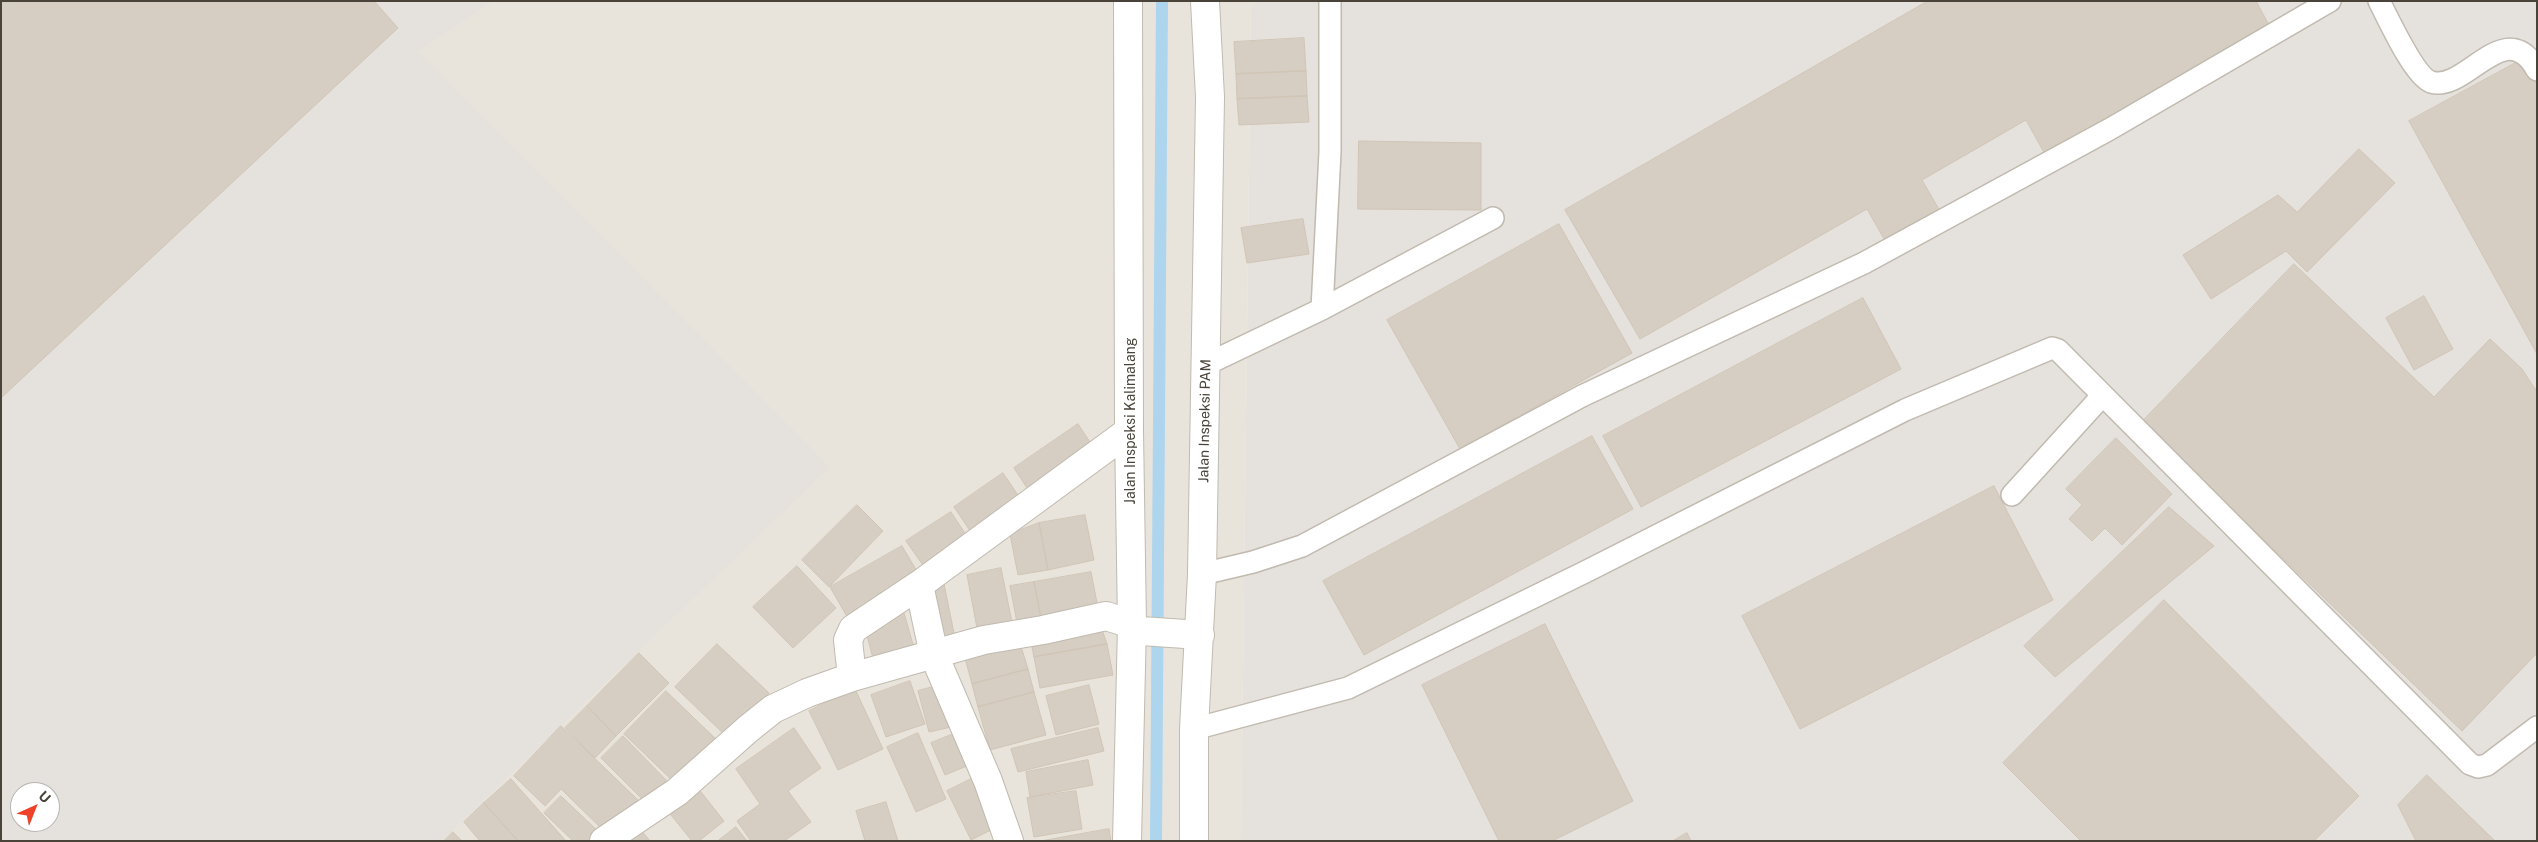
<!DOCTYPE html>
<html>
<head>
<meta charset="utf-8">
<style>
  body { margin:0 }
  #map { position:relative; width:2538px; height:842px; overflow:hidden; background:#f5f2ec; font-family:"Public Sans",sans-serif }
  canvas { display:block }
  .frame { position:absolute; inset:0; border:2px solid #49433a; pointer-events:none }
  .north { position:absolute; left:10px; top:782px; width:50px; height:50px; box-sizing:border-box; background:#fff; border:1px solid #b6b4b0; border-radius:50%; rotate:44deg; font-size:14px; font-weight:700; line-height:20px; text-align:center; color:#49433a }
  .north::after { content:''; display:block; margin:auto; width:18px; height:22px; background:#ee422b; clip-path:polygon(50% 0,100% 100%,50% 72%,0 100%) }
</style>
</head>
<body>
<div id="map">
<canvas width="2538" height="842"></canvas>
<div class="frame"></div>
<div class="north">U</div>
</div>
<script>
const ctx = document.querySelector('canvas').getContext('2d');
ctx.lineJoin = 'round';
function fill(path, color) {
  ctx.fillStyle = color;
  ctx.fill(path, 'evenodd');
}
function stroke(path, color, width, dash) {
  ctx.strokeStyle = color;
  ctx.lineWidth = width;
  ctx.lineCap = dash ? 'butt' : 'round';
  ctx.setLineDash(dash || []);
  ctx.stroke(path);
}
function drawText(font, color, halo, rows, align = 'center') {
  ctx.font = font + ' "Public Sans",sans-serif';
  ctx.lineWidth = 5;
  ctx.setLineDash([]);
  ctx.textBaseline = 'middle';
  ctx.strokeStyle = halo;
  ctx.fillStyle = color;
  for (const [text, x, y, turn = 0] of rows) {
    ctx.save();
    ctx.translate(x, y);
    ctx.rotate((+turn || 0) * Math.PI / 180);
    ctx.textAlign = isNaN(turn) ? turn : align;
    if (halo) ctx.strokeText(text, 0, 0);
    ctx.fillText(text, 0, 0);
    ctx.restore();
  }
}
fill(new Path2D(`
  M1 1H1258L1251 7 1241 841H1ZM20 792H50V822H20Z`), '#e9e4db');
fill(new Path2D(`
  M1 1H494L418 51 830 467 441 841H1ZM20 792H50V822H20Z
  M1258 1H2537V841H1241L1251 7Z`), '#e5e1dd');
stroke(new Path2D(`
  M1156 841 1162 1`), '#add5ed', 12);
const building = new Path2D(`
  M1 1H374L398 28 1 398Z
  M1928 1H2256L2270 27 2046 156 2026 120 1922 180 1941 213 1887 244 1867 209 1640 339 1565 210Z
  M1304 38 1306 71 1236 74 1234 42Z
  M2523 59 2537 84V354L2409 121Z
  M1306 71 1307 96 1237 99 1236 74Z
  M1307 96 1309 122 1239 125 1237 99Z
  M1359 141 1481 143V210L1358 209Z
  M2359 149 2395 183 2307 272 2286 251 2211 299 2183 255 2278 195 2297 212Z
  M1303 219 1309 254 1247 263 1241 228Z
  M1559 224 1632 353 1460 449 1387 320Z
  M2294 264 2434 397 2490 339 2522 369 2537 392V653L2462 731 2142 422Z
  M2424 296 2453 349 2414 370 2386 318Z
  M1863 298 1901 369 1641 507 1603 436Z
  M1078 424 1096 451 1031 494 1014 468Z
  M1592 436 1633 509 1364 655 1323 581Z
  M2116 438 2172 494 2122 545 2105 528 2092 541 2069 519 2082 505 2066 489Z
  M1003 473 1024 504 975 538 954 507Z
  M1994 486 2053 600 1800 729 1742 616Z
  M857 505 883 531 829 587 802 560Z
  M2169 507 2214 546 2055 677 2024 646Z
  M951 512 970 541 927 571 906 541Z
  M1085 515 1094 560 1048 570 1039 523Z
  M1039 523 1048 570 1018 575 1010 534Z
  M902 546 921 578 849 620 830 587Z
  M797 566 836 608 793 648 753 607Z
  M1001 568 1012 622 977 628 967 575Z
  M1091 572 1099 613 1042 623 1034 582Z
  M1034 582 1042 623 1018 628 1010 586Z
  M944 584 956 643 937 647 925 588Z
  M2164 600 2359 796 2314 841H2081L2003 763Z
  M904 613 916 655 875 666 864 624Z
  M1100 624 1107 644 1034 657 1030 637Z
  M1545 624 1633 801 1552 841H1499L1422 685Z
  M1020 643 1028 669 972 684 965 658Z
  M717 644 769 693 727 737 675 687Z
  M1107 644 1113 675 1040 688 1034 657Z
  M639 653 669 683 616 736 587 706Z
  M1028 669 1034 692 978 707 972 684Z
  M910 681 925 724 886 737 871 695Z
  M944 684 956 726 929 732 918 691Z
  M1089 685 1099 724 1056 735 1046 696Z
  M855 689 883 749 838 770 809 711Z
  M666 691 721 744 679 787 624 734Z
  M1034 692 1046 735 990 750 978 707Z
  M587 706 616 736 595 758 565 728Z
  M561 726 638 800 606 833 561 789 545 806 514 776Z
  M794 728 821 768 788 791 811 822 784 841H751L737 821 760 804 736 769Z
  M1098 728 1104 751 1018 772 1011 749Z
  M961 731 974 763 945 775 931 743Z
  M918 733 946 799 916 812 887 747Z
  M623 736 670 784 648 805 601 758Z
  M1088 760 1093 785 1030 797 1026 772Z
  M2427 775 2495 841H2416L2398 805Z
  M975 777 999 826 971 840 947 791Z
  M511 779 566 841H518L484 803Z
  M1076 791 1082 829 1034 837 1027 798Z
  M701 792 724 821 699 841H692L671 815Z
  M561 796 602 835 596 841H573L544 813Z
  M886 802 898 841H865L856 811Z
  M484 803 518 841H480L464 822Z
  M736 827 747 841H718Z
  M1109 829 1111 841H1041Z
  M641 830 650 841H627Z
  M453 832 462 841H444Z
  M1687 833 1691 841H1673Z`);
fill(building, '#d6cec2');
stroke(building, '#d1c5b6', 1);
const service = new Path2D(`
  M2379 1C2388 18 2414 76 2431 82 2466 93 2505 13 2537 70
  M1322 309 1493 218
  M1205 365 1322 309 1330 152V1
  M2012 495 2102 396
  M1202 574 1253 562 1302 546 1582 396 1864 263 2110 129 2330 1
  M1194 729 1348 688 1585 572 1905 410 2052 348 2058 350 2470 764 2478 767 2487 765 2537 727`);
const minor = new Path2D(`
  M919 585 934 655 988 781 1009 841
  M852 677 848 640 853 629 919 585 1129 431
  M604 841 677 792 748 729 773 709 807 693 852 677 984 640 1043 630 1106 616 1132 624 1141 631 1200 635
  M1127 841 1132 624 1129 431 1128 1
  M1194 841V729L1202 574 1210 97 1205 1`);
stroke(service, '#c0baaf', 24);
stroke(minor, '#c0baaf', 30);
stroke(service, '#fff', 21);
stroke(minor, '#fff', 28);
drawText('14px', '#49433a', '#fff', [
  ["Jalan Inspeksi Kalimalang",1131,421,-90],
  ["Jalan Inspeksi PAM",1205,421,-89]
]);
</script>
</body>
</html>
